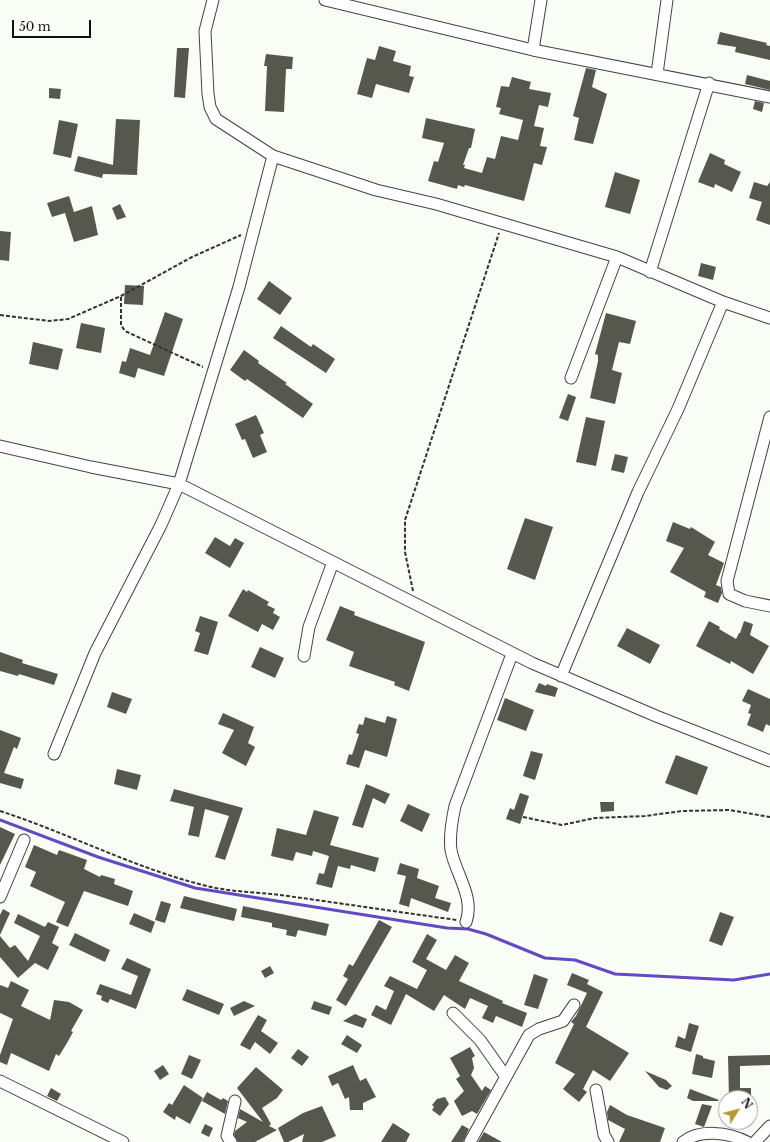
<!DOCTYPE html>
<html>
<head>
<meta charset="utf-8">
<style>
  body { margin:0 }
  #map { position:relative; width:770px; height:1142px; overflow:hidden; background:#f8fef5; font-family:"Libre Baskerville",serif }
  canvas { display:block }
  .north { position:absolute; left:718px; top:1090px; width:40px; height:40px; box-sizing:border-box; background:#fff; border:1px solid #9f9f9f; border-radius:50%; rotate:54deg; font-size:11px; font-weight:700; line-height:16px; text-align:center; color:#101010 }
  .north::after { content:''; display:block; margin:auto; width:14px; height:18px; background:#b79932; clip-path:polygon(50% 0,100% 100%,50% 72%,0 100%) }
  .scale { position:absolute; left:12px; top:20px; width:79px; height:18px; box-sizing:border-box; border:2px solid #101010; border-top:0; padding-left:5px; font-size:12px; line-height:14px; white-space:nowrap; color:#101010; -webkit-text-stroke:3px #fff; paint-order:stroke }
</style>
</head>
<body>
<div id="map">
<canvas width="770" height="1142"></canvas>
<div class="north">N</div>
<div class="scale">50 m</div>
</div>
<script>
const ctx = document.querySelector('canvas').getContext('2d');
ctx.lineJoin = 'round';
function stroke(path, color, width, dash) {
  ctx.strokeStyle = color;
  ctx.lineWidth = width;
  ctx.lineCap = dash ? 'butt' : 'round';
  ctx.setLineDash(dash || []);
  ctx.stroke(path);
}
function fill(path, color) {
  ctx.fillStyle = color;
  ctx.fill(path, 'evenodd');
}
stroke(new Path2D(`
  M0 820 98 857 195 888 447 928 468 929 486 934 545 958 575 960 615 974 734 980 770 974`), '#6449c4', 3);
fill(new Path2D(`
  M720 32 767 43 766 45 770 46V60L735 52 736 47 717 44Z
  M379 46 396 51 393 61 411 66 409 76 414 77 409 93 376 84 372 98 357 94 367 58 375 60Z
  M177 48H189L185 98 174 97Z
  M266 54 293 57 292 69H286L284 112 265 111 267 66H264Z
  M586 68 596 70 592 87 607 94 593 144 574 140 579 118 573 116Z
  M747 75 770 81V90L745 84Z
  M512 77 531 82 529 89 551 93 548 107 539 105 534 126 544 128 540 146 547 147 542 165 534 163 524 201 465 185 464 187 458 185 457 189 428 181 434 161 438 162 444 143 422 138 426 118 475 129 471 148H469L463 165H465L464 168 482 173 487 157 495 159 501 136 518 140 523 120 499 114 501 108 496 107 501 86 509 87Z
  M49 88 61 89 60 99 49 98Z
  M755 101 764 103 762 112 753 109Z
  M116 119 140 120 137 175 103 174 102 178 74 171 78 156 113 165Z
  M59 120 78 124 71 158 53 154Z
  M710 153 725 160 724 164 741 172 732 192 715 184 714 188 698 182Z
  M615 172 640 180 630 214 605 207Z
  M754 182 767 186 770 182V225L756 220 762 202 749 198Z
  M69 196 74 212 92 206 98 235 74 242 65 213 52 217 47 203Z
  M120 204 126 217 117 220 112 208Z
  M0 231 11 232 9 261 0 260Z
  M701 263 716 267 713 280 698 276Z
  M269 281 292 298 280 315 257 299Z
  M125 285 144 286 143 305 124 304Z
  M165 312 183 319 164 376 138 368 135 378 119 373 122 361 126 362 130 348 150 355Z
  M606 313 636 321 630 344 619 342 612 370 622 373 615 404 590 398 598 361V355L595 354Z
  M81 323 105 328 101 353 76 348Z
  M281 326 311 347 313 344 335 359 326 373 273 338Z
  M33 342 63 349 58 370 29 364Z
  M244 350 259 361 258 363 287 383 285 384 313 404 303 418 247 379 245 381 230 370Z
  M568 394 576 397 568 421 559 418Z
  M256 415 264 433 260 435 267 452 253 458 245 439 242 440 235 424Z
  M586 417 605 421 596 466 576 462Z
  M615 454 628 457 624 473 611 470Z
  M525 518 553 527 535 580 507 569Z
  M673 522 690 529 691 527 715 542 708 555 724 563 716 585 721 587 722 593 718 603 704 597 706 592 670 572 684 548 666 541Z
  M215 537 230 546 235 538 244 543 230 568 205 553Z
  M243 589 247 592 248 590 269 602 267 605 275 609 273 613 280 617 273 630 262 624 258 632 228 616Z
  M340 606 355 612 354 615 425 642 409 691 394 685 395 682 349 666 354 652 326 640Z
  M200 616 218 622 208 655 194 651 200 633 195 631Z
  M709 621 720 627 719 629 736 639 739 633H740L744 621 753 624 750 635 769 646 753 674 731 661 730 664 696 646Z
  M627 628 660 645 650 664 617 646Z
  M260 647 284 658 275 678 251 667Z
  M0 652 23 660 22 663 58 674 54 685 19 674 18 676 0 671Z
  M539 683 546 686 547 684 558 688 555 697 535 692Z
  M748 689 770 699V726L766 724 763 732 747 725 751 714 748 713 751 705 742 701Z
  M112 692 132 699 126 714 107 707Z
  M505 698 534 710 526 731 497 720Z
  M223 713 254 727 248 743 255 747 246 766 222 753 234 730 218 724Z
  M387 716 397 719 387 757 365 750 359 768 346 764 349 754 352 755 359 734 356 733 359 724 363 725 365 717 385 723Z
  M0 730 21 738 17 749 14 747 4 773 24 779 21 789 0 783Z
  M531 751 543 754 535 780 523 776Z
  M676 755 708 767 697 795 665 783Z
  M117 769 141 775 137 790 114 784Z
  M366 784 390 794 385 804 373 798 363 828 352 825Z
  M174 789 243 808 225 860 215 857 229 816 205 809 199 837 188 835 194 807 170 801Z
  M520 793 529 796 520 824 506 819 510 808 514 810Z
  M600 802H614V811L601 812Z
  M408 804 430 814 422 832 400 821Z
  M314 810 339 817 330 845 379 858 375 872 351 865 350 869 338 866 332 888 316 884 319 873 324 874 329 856 313 851 312 856 296 852 293 861 271 856 277 828 306 835Z
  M0 827 15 834 0 865Z
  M34 845 57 855 59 850 87 860 84 869 100 877 101 875 115 879 114 884 133 891 128 906 84 891 68 927 56 922 65 902 30 886 36 872 25 867Z
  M400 863 419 869 417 878 439 886 435 898 451 903 448 912 411 898 409 907 399 904 406 876 397 874Z
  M184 896 237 909 234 921 180 908Z
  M161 901 171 904 165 923 155 920Z
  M243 906 329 924 326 936 298 930 296 937 286 935 287 930 272 927V923L241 917Z
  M3 909 10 913 0 935V915Z
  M720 912 734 917 722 946 709 941Z
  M134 913 155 922 151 933 129 924Z
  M18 914 45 927 48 922 59 927 52 943 59 947 48 970 35 963 18 978 0 957V936L10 948 15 945 28 961 40 936 14 923Z
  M379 920 392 927 346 1006 336 1000 348 979 343 976 349 964 353 966Z
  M75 933 110 950 105 962 69 945Z
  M427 934 437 940 426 959 446 970 455 955 469 963 459 981 503 1001 502 1003 527 1013 522 1027 496 1016 493 1023 482 1018 488 1006 470 998 465 1009 444 995 434 1011 406 994 391 1025 371 1015 376 1005 386 1010 394 991 384 986 390 976 417 989 427 970 412 962Z
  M127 958 151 969 136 1009 110 999 108 1003 101 1000 102 996 96 994 100 984 131 995 138 976 121 969Z
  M270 966 274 973 265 978 261 971Z
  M572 973 589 980 587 984 603 992 586 1027 629 1053 610 1081 593 1070 583 1089 587 1092 579 1102 563 1089 575 1074 555 1063 574 1024 571 1022 576 1016 587 993 567 985Z
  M534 974 548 979 538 1009 524 1005Z
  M11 981 29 990 21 1006 50 1020 54 1000 69 1002 83 1010 71 1031 73 1032 67 1043 59 1056 56 1054 49 1071 11 1053 7 1065 0 1062V1055L13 1019 0 1013V985L8 988Z
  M187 989 224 1004 219 1015 182 1000Z
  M244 1001 255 1006 234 1016 230 1008Z
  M314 1001 332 1007 329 1015 311 1009Z
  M355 1014 367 1019 363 1028 343 1021Z
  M258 1015 267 1020 261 1031 278 1043 270 1054 255 1042 250 1050 240 1045Z
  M689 1023 699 1026 691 1052 675 1047 678 1036 685 1039Z
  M347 1035 362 1045 357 1053 341 1044Z
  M470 1047 475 1056 472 1058 474 1068 471 1075 482 1091 485 1086 491 1090 477 1114 472 1111 462 1116 454 1101 464 1091 456 1079 460 1076 450 1058Z
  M298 1049 309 1057 302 1066 291 1058Z
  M696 1054 703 1056V1058L715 1061 712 1078 692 1074Z
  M189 1055 201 1060 192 1079 181 1074Z
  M770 1055V1065L740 1066V1088H751V1098H729L728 1056Z
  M163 1065 169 1074 160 1080 154 1071Z
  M353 1065 360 1081 366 1078 376 1097 363 1103V1110H350L349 1097 345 1099 338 1083 332 1086 328 1076Z
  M256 1067 283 1090 277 1098 262 1108 271 1124 269 1126 277 1130 255 1142H238L234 1135 235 1131 247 1122 238 1118 240 1109 263 1122 237 1088Z
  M645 1071 666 1080 672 1086 667 1090 659 1087Z
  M184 1085 203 1098 190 1124 176 1116 175 1120 163 1112 169 1103 172 1105Z
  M51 1088 61 1094 57 1101 47 1096Z
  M690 1089 719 1100 718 1101H693L687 1098Z
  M207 1092 221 1100 223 1098 228 1101 225 1114 202 1101Z
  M445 1097 449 1104 440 1116 432 1110 434 1107 432 1105 437 1099Z
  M702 1104 712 1106 704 1127 695 1124Z
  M610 1105 627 1115 665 1128 660 1142H619L625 1129 608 1120 607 1112Z
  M322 1106 336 1136 322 1142H302L304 1134 288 1142H284L278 1128 303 1113Z
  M393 1123 410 1134 406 1142H381Z
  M205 1124 213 1128 209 1137 201 1133Z
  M462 1125 469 1129 463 1142H451Z
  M484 1132 502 1142H478Z`), '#56584d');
const street = new Path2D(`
  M325 0 533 50 770 97
  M533 50 541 0
  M657 74 667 0
  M273 156 376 190 436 204 617 257 723 302 770 318
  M650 272 709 83
  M571 378 617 257
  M770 417 727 581 729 594 745 601 770 606
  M0 446 91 467 179 484 532 663 656 716 770 761
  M304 656 309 627 333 562
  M561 676 638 492 678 409 723 302
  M54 754 95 653 161 525 179 484 239 287 273 156 216 119 210 107 208 94 205 31 213 0
  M0 897 24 840
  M466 922C475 897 455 873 451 850 449 836 452 820 455 806L512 654
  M453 1013 480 1040 506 1077
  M0 1081 123 1142
  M596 1090 604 1135 608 1142
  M231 1142 227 1136 235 1101
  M470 1142 529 1035 539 1029 563 1021 574 1005
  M683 1142C699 1129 729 1132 747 1142
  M755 1142 770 1126`);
stroke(street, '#434343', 13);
stroke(new Path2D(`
  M121 297V325L125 331 203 367
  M0 315 49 321 68 319 121 296 192 257 241 235
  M413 591 405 552V520L499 233
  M0 811C71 834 138 870 211 887 233 892 257 892 280 895 339 903 398 912 457 920
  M523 817 562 825 595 818 645 816 682 811 729 810 770 817`), '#323232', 2, [4, 2]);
stroke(street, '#fff', 11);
</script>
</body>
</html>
